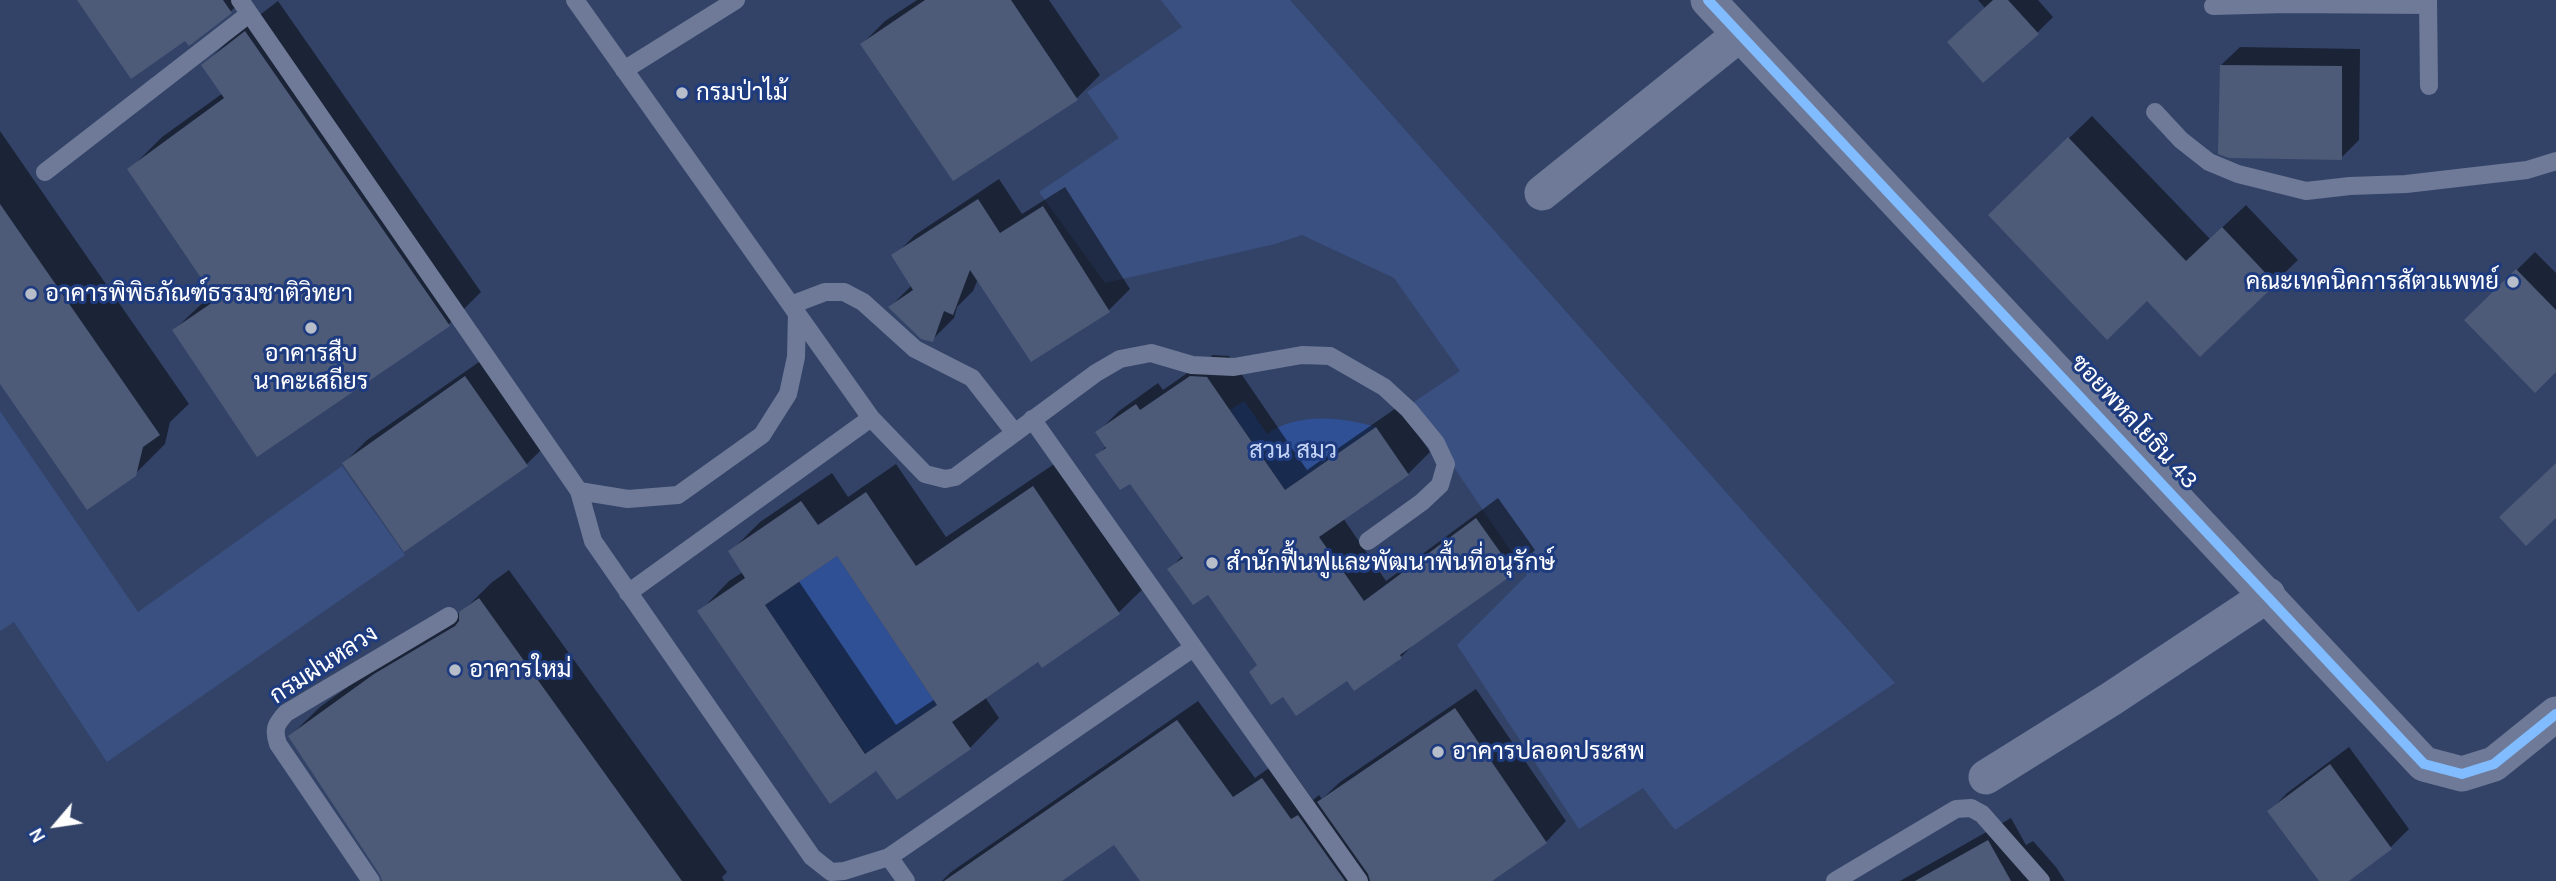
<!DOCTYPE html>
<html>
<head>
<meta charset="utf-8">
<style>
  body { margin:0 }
  #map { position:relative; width:2556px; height:881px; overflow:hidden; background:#334368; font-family:Karla,sans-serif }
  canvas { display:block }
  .north { position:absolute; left:21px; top:790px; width:70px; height:70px; -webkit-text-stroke:5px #1d3b7e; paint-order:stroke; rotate:241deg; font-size:19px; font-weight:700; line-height:28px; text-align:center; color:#fff }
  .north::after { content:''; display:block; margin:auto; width:24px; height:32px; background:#fff; clip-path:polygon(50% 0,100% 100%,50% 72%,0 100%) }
</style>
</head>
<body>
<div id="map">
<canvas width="2556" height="881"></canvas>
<div class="north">N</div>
</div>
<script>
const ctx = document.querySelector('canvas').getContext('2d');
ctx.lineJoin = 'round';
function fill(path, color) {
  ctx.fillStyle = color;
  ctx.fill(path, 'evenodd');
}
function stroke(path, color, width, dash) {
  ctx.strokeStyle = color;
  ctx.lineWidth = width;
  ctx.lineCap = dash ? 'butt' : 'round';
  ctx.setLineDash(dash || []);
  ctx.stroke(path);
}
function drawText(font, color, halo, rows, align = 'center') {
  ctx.font = font + ' Karla,Sarabun,sans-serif';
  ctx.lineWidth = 6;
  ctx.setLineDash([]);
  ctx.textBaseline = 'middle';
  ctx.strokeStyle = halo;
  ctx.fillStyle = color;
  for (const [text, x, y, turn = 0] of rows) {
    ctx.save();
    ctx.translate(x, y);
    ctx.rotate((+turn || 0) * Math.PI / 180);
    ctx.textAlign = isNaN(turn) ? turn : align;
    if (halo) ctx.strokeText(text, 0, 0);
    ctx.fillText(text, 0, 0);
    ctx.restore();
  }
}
fill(new Path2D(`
  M1244 401 1267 434C1298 412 1342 417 1376 427L1285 490 1230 410Z
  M837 556 937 705 866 754 765 605Z`), '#305095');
fill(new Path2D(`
  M1161 0H1290L1895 683 1675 830 1643 788 1579 829 1457 645 1527 575 1411 404 1460 371 1394 278 1302 235 1275 244 1105 283 1039 192 1119 138 1087 92 1182 27Z
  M0 411 138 612 342 466 405 555 107 762 14 622 0 631Z`), '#3a5080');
fill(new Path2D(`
  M79 0H242L231 11 185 38Z
  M917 0H1049L1100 75 1077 98 862 44 885 21Z
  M1978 0H2038L2053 17 2037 33 1985 8Z
  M278 1 481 292 449 324 174 330 213 293 129 170 162 137 223 93 204 65 236 33Z
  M2240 47 2360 49 2359 140 2341 158 2221 65Z
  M2092 116 2210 239 2246 205 2298 260 2200 354 2147 299 2013 192Z
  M0 131 189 404 170 422 165 444 135 474 0 381Z
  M999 179 1022 214 1065 187 1130 289 1109 310 978 279 973 291 957 307 954 318 932 340 890 307 912 285 894 256 915 235Z
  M2535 252 2556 273V370L2466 320Z
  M489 355 550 441 527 464 405 550 344 463 367 440Z
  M1213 355 1229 356 1307 470 1399 406 1430 452 1408 474 1343 518 1386 581 1498 498 1535 550 1514 572 1416 642 1401 657 1354 689 1348 679 1283 694 1259 664 1208 592 1170 569 1183 555 1131 481 1098 455 1106 446 1097 433 1119 411 1158 383 1163 390Z
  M1063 458 1149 583 1119 612 1042 665 1039 660 985 697 999 718 970 748 877 769 700 611 729 581 743 572 730 552 760 522 832 473 848 497 896 464 946 537ZM837 554 935 699 896 725 798 580Z
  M509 570 727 872 722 877 724 881H383L382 874 290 736 320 707 405 645 464 610 491 583Z
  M1476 689 1566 821 1546 842 1489 881H1142L1114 842 1059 881H942L951 872 1198 701 1255 778 1283 758 1313 800 1319 795 1322 799 1340 782Z
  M2349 747 2409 829 2391 847 2346 881H2321L2269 812 2287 793Z
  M2011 818 2026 845 2033 841 2056 867 2065 881H1900Z`), '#0007');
fill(new Path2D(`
  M77 0H223L232 13 189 46 185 41 131 79Z
  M925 0H1011L1078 100 953 181 860 44Z
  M1993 0H2008L2039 34 1983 83 1947 42Z
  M245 31 450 326 257 457 172 330 216 300 127 169 224 98 201 65Z
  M2220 65 2342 66V160L2229 158 2218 154Z
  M2068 137 2186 261 2222 227 2276 284 2200 357 2147 301 2107 340 1988 215Z
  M978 199 1000 233 1043 206 1110 312 1031 362 970 270 953 315 944 311 933 342 921 339 888 307 913 290 891 255Z
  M0 204 160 435 143 447 136 476 87 510 0 384Z
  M2516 269 2556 310V372L2535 393 2464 320Z
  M465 376 528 466 404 552 342 463Z
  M1190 376 1207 377 1285 490 1376 427 1409 475 1319 537 1364 601 1476 518 1515 573 1400 655 1402 658 1354 691 1347 681 1296 716 1283 697 1271 705 1249 672 1257 665 1208 595 1193 605 1167 569 1183 558 1130 484 1120 490 1095 455 1106 448 1095 432 1136 404 1140 410Z
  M2556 463V518L2526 546 2499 517Z
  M1033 486 1120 614 1042 668 1038 662 952 722 971 749 897 800 876 771 830 804 697 611 745 578 728 551 801 501 818 525 866 492 916 566ZM837 556 937 705 865 754 765 605Z
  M479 598 682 881H382L380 875 288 736 374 674 455 626 459 621V612Z
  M1455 708 1547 843 1492 881H1370L1368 874 1317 802Z
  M1177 720 1233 797 1262 778 1291 819 1298 815 1345 881H1140L1114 845 1062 881H944Z
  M2330 764 2392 849 2349 881H2319L2267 811Z
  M1988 840 2011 881H1915Z`), '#4d5a78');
stroke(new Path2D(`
  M240 0 579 491 593 541 812 857 831 872 844 871 889 857 1193 648
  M575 0 871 418 925 474 945 479 955 477 1096 373 1120 359 1151 353 1192 365 1234 367 1302 355 1330 356 1384 387 1409 410 1436 443 1446 464 1440 485 1422 502 1368 541
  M2428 0 2429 86
  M2213 6 2286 4 2428 5
  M624 70 736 0
  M2155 112 2181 140 2209 162 2238 174 2306 191 2350 186 2406 184 2527 170 2556 161
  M45 172 249 14
  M791 305 825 292H844L863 302 915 349 972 378 1015 433
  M1032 419 1359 881
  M579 491 628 499 678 495 762 435 788 394 796 357 797 313
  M628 593 871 418
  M889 857 906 881
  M371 881 278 744C273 729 276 724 286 713L449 616
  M1835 881 1956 809 1971 808 1982 814 2041 881`), '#6e7a97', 18);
stroke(new Path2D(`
  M1708 0 2424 764 2462 774 2494 764 2556 714
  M1542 193 1740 34
  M1986 777 2111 699 2268 595`), '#6e7a97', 35);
stroke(new Path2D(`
  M1708 0 2424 764 2462 774 2494 764 2556 714`), '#80bcff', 10);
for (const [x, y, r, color] of [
  [682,93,7,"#b8bdca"],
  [2513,282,7,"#b8bdca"],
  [31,294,7,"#b8bdca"],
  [311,328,7,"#b8bdca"],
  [1212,563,7,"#b8bdca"],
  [455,670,7,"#b8bdca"],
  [1438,752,7,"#b8bdca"]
]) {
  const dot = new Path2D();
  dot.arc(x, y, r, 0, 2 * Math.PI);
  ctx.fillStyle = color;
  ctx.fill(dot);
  stroke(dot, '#1d3b7e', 2.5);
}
drawText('24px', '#fff', '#1d3b7e', [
  ["กรมป่าไม้",696,93],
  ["คณะเทคนิคการสัตวแพทย์",2499,282,"right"],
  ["อาคารพิพิธภัณฑ์ธรรมชาติวิทยา",45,294],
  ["อาคารสืบ",311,354,"center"],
  ["นาคะเสถียร",311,382,"center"],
  ["สำนักฟื้นฟูและพัฒนาพื้นที่อนุรักษ์",1226,563],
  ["อาคารใหม่",469,670],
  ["อาคารปลอดประสพ",1452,752]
], 'left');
drawText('24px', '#fff', '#1d3b7e', [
  ["ซอยพหลโยธิน 43",2134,422,47],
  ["กรมฝนหลวง",324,665,-33]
]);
drawText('24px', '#c4d4f6', '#1d3b7e', [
  ["สวน สมว",1293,451]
]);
</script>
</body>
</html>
